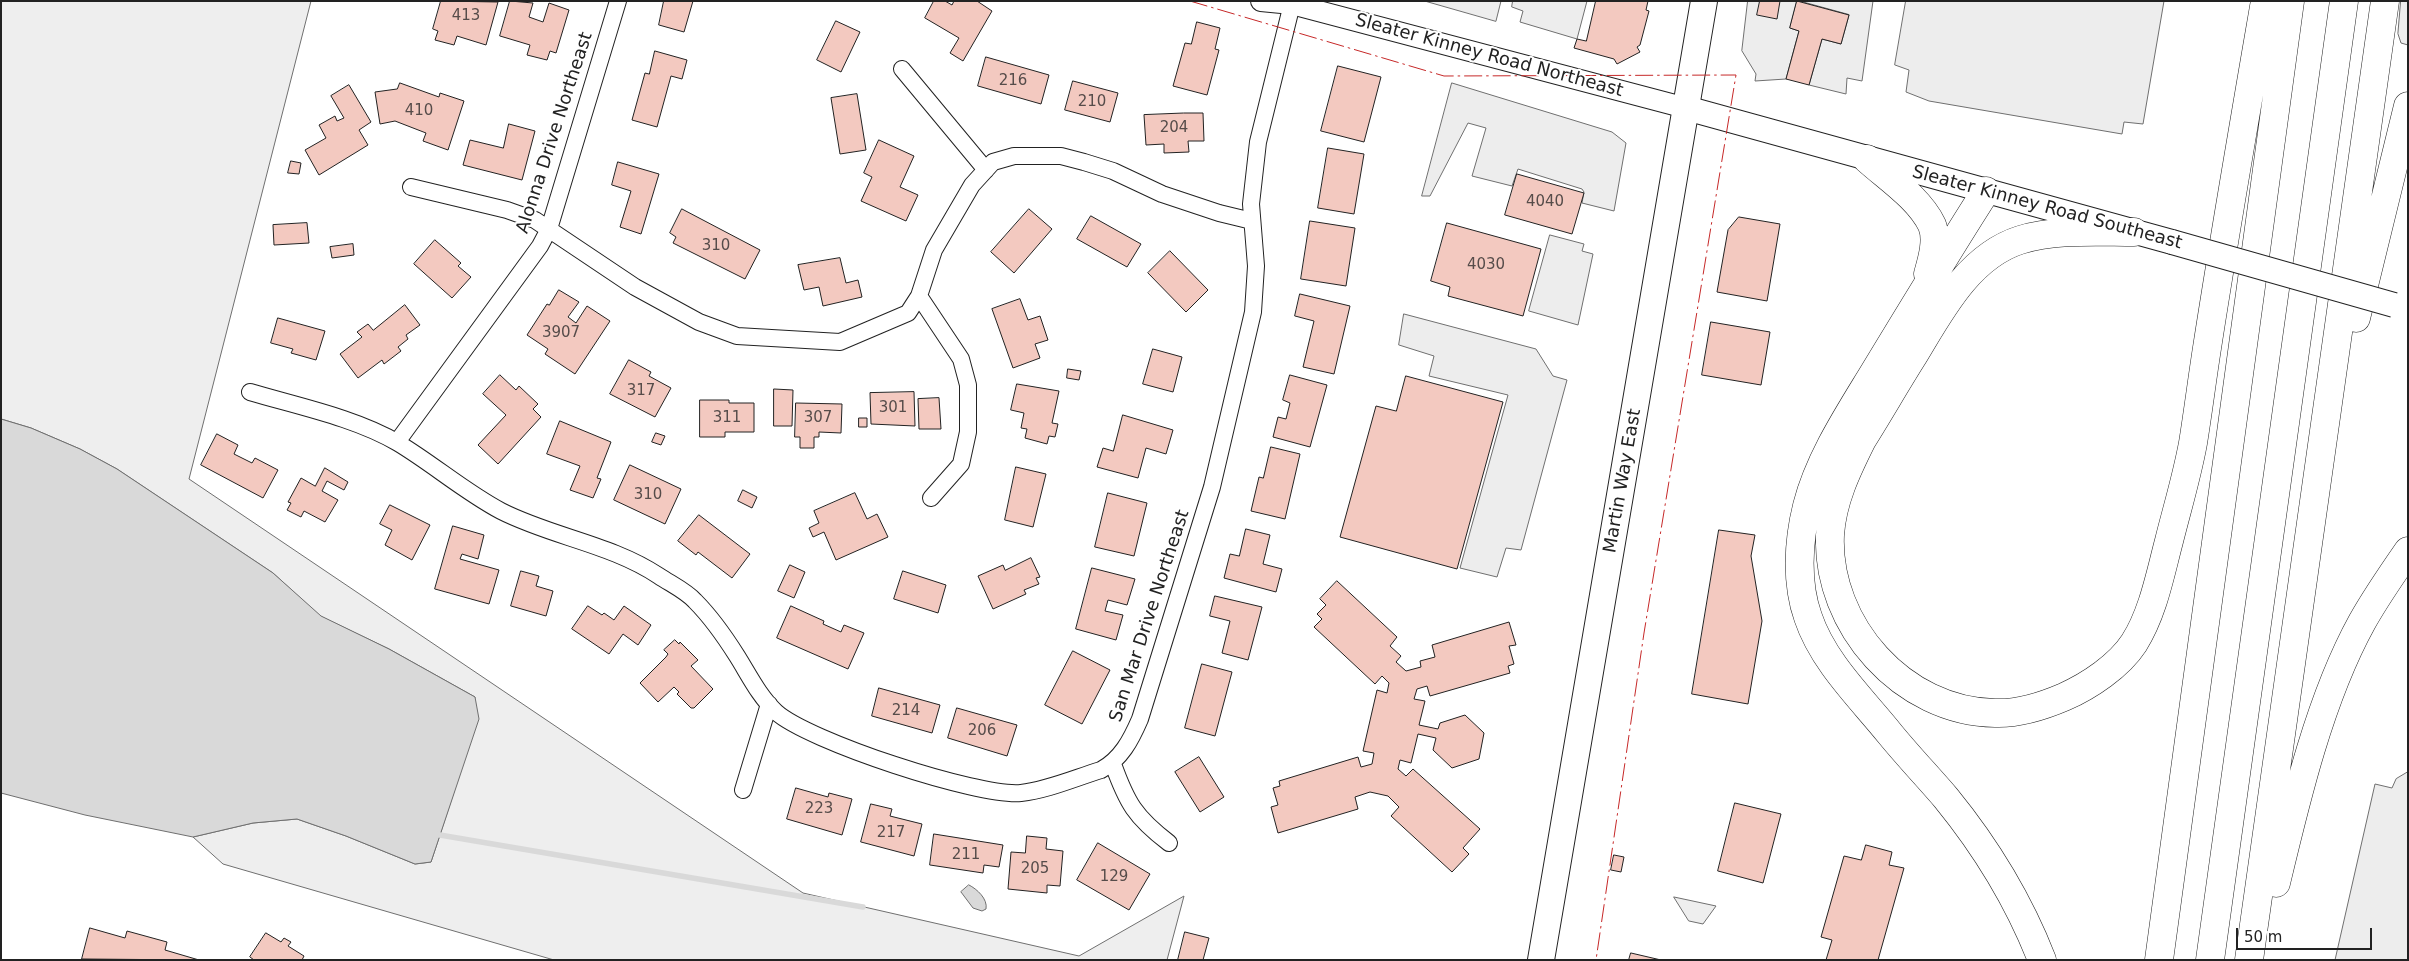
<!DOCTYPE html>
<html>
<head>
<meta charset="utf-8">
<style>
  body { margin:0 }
  #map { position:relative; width:2409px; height:961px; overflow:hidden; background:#fff; font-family:"DejaVu Sans",sans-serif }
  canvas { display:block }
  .frame { position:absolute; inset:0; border:2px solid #222; pointer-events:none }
  .scale { position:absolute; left:2236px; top:928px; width:136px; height:22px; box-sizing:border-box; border:2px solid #222; border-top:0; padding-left:6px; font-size:15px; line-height:18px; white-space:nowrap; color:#222; -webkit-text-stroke:4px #fff; paint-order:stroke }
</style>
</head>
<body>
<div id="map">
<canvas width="2409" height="961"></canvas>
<div class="frame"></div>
<div class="scale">50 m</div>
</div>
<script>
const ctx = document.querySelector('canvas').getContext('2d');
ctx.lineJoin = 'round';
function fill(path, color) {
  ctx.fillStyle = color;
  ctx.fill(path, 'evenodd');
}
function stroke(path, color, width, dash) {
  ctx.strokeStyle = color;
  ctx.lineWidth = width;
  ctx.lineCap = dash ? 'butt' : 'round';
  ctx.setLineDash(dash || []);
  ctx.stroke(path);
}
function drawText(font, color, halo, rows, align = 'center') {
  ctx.font = font + ' "DejaVu Sans",sans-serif';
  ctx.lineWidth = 4;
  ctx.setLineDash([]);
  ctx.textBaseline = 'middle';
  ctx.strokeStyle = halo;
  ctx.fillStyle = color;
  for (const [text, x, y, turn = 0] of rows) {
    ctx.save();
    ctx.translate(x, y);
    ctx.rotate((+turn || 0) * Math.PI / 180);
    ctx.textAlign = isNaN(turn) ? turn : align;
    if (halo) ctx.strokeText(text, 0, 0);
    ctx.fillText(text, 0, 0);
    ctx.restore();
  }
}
const green = new Path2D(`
  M1 1H311L189 479 803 893 1079 956 1184 896 1167 960H554L223 864 193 837 253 823 297 819 346 836 415 864 431 862 454 792 475 697 389 649 320 616 273 573 117 469 80 449 31 428 1 419Z
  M2401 1H2408V45L2401 43 2398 34Z
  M1674 897 1716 906 1703 924 1689 921Z`);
fill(green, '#eee');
stroke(green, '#6f6f6f', 1);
const parking = new Path2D(`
  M1425 1H1501L1496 21Z
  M1513 1H1587L1577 39 1520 22 1523 11 1512 7Z
  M1748 1H1797L1790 28 1799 31 1786 79 1755 81 1756 74 1742 51Z
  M1800 1H1873L1862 81 1847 78 1846 94 1809 85 1822 39 1841 44 1849 15Z
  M1906 1H2164L2143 124 2124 122 2122 134 1929 101 1906 92 1909 70 1895 65Z
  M1452 83 1612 132 1626 143 1614 211 1582 203 1584 192 1582 189 1518 169 1512 186 1472 176 1486 128 1468 123 1430 196H1422Z
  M1550 235 1584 244 1582 251 1593 254 1578 325 1529 311Z
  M1404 314 1536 349 1553 376 1567 380 1521 550 1506 548 1497 577 1460 568 1508 395 1429 376 1434 356 1399 345Z
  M2408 772V960H2335L2375 784 2392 788 2396 779Z`);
fill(parking, '#ededed');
stroke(parking, '#6f6f6f', 1);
const water = new Path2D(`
  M1 419 31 428 80 449 117 469 273 573 321 616 389 649 475 697 479 719 431 862 415 864 346 836 297 819 253 823 193 837 85 815 1 793Z
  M969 885C977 889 988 899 986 909L982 911 973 908 961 892Z`);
fill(water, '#d9d9d9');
stroke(water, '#6f6f6f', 1);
stroke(new Path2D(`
  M434 834 863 907`), '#d9d9d9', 5.5);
const building = new Path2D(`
  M441 1 498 2 486 45 457 36 454 45 435 40 438 31 433 29Z
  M510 1 533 3 529 17 543 22 549 3 569 10 556 53 550 51 547 60 527 55 530 45 500 36Z
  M664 1H693L684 32 659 25Z
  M934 1H945L952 5 954 1H977L992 11 963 61 950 53 959 38 925 18Z
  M1596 1H1648L1646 10 1649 11 1640 45 1637 47 1640 52 1617 64 1614 59 1574 48 1577 39 1586 41Z
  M1760 1H1780L1777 19 1757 15Z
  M1797 1 1849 15 1841 44 1822 39 1809 85 1786 79 1799 31 1790 28Z
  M836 21 860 32 841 72 817 60Z
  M1197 22 1220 28 1215 49 1219 50 1207 95 1173 86 1185 43 1191 44Z
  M655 51 687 60 682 79 671 76 657 127 632 120 645 73 649 74Z
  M986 57 1049 75 1041 104 978 86Z
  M1338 66 1381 77 1364 142 1321 131Z
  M1073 81 1118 93 1110 122 1065 110Z
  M400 83 439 97 440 93 464 101 448 150 423 141 426 133 395 121 380 124 375 92 397 89Z
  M349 85 371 122 359 130 368 145 319 175 305 150 326 138 319 125 335 116 337 121 344 118 331 96Z
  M857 94 866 150 840 154 831 98Z
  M1184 113H1203L1204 141H1188L1189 152 1164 153V144L1146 145 1144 115Z
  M509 124 535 131 522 180 463 165 470 140 503 148Z
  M879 140 914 156 900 187 918 195 906 221 861 201 872 177 864 173Z
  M1328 148 1364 154 1354 214 1318 208Z
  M291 161 301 163 299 174 288 173Z
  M618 162 659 174 641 234 620 227 631 191 612 185Z
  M1517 174 1584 193 1572 234 1505 215Z
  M682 209 760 250 745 279 673 243 676 237 670 233Z
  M1029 209 1052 229 1014 273 991 252Z
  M1091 216 1141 244 1127 267 1077 239Z
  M1739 217 1780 224 1767 301 1717 292 1728 230Z
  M1310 221 1355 228 1346 286 1301 279Z
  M307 223 309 243 274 245 273 225Z
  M1447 223 1541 249 1523 316 1448 296 1450 287 1431 281Z
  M435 240 461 263 458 266 471 277 452 298 414 264Z
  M353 244 354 255 332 258 330 247Z
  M1170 251 1208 290 1186 312 1148 273Z
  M840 258 846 283 858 280 862 297 823 306 819 287 804 290 798 265Z
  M559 290 579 302 568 317 576 323 587 306 610 321 575 374 545 354 548 349 527 335 547 304 549 305Z
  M1300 294 1350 306 1334 374 1303 367 1314 321 1295 316Z
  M1020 299 1028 320 1040 316 1048 340 1035 344 1040 358 1013 368 992 309Z
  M405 305 420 325 406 335 408 339 398 347 401 351 384 364 382 360 358 378 340 354 362 337 357 332 368 324 373 330Z
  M278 318 325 331 316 360 291 353 293 349 271 343Z
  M1711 322 1770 332 1761 385 1702 375Z
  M1153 349 1182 357 1173 392 1143 384Z
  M629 360 651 372 649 376 671 388 655 417 610 394Z
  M1068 369 1081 371 1079 380 1067 378Z
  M500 375 516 390 519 386 538 404 533 409 541 417 498 464 478 445 506 415 483 394Z
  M1290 375 1327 385 1310 447 1273 437 1278 417 1286 419 1290 403 1283 400Z
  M1406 376 1503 402 1457 569 1340 537 1376 406 1396 411Z
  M1017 384 1059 391 1052 423 1058 424 1055 437 1049 436 1047 444 1025 438 1027 429 1021 428 1024 413 1011 410Z
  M774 389 793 390 792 426H774Z
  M914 392 915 426 871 424 870 393Z
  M939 398 941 429H919L918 399Z
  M700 400H729V403H754V432H725V437H700Z
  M796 403 842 404 841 433 819 432V437H814V448H800V437H795Z
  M1123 415 1173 430 1166 454 1146 448 1138 478 1097 467 1103 448 1113 451Z
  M859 418H867V427H859Z
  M560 421 611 442 597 478 601 479 593 498 570 490 580 466 547 454Z
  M656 433 665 436 661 445 652 442Z
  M217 434 238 445 234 454 252 463 255 458 278 470 263 498 201 465Z
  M1271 447 1300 454 1285 519 1251 511 1259 477 1263 478Z
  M630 465 681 489 665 524 614 500Z
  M1016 467 1046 474 1033 527 1005 520Z
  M325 468 348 482 344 490 327 481 322 491 338 500 325 522 304 511 301 517 287 510 291 503 288 502 301 478 315 486Z
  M743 490 757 497 752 508 738 501Z
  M855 493 867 519 877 514 888 537 836 560 824 532 813 537 809 528 819 523 814 511Z
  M1108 493 1147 503 1134 556 1095 547Z
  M390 505 430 525 412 560 385 545 392 530 380 524Z
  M699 515 750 554 732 578 698 552 696 555 678 541Z
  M453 526 484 535 478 559 462 554 460 559 499 570 489 604 435 589Z
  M1246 529 1270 535 1263 564 1282 569 1276 592 1224 578 1230 554 1239 556Z
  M1719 530 1755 535 1751 556 1762 621 1748 704 1692 694Z
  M1031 558 1040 577 1036 578 1039 584 1024 590 1026 594 993 609 978 576 1003 565 1005 570Z
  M790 565 805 572 794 598 778 591Z
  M1092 568 1135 579 1127 605 1108 600 1105 611 1123 615 1116 640 1076 629Z
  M521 571 539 576 536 586 553 591 546 616 511 606Z
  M903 571 946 585 938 613 894 599Z
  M1337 581 1397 637 1390 646 1401 656 1396 662 1406 671 1421 667 1420 661 1435 657 1432 645 1509 622 1516 645 1509 646 1514 664 1508 666 1510 673 1430 696 1427 686 1417 689 1414 699 1425 701 1419 725 1438 729 1440 723 1465 715 1484 733 1479 759 1452 768 1433 750 1436 738 1418 734 1411 763 1400 760 1398 769 1406 776 1413 769 1480 829 1463 848 1469 854 1452 872 1391 816 1399 807 1388 796 1370 792 1355 797 1358 809 1278 833 1271 807 1278 805 1273 788 1280 786 1279 781 1358 757 1361 767 1372 764 1374 753 1363 751 1377 690 1387 693 1389 683 1382 676 1375 684 1314 627 1322 619 1317 614 1326 605 1320 599Z
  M1215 596 1262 607 1248 660 1222 653 1230 621 1210 616Z
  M588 606 602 615 604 613 614 620 624 606 651 625 638 645 623 634 609 654 572 629Z
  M791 606 824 621 823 624 841 632 844 625 864 633 848 669 777 638Z
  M675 640 679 644 680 642 698 660 691 666 713 689 694 708H691L677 694 679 692 674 687 658 702 640 683 666 657 668 654 664 650Z
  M1073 651 1110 670 1082 724 1045 705Z
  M1202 664 1232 672 1215 736 1185 728Z
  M879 688 940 705 932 733 872 716Z
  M957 708 1017 725 1007 756 948 738Z
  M1199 757 1224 797 1200 812 1175 772Z
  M796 788 828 797 829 793 852 799 842 835 787 819Z
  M1735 803 1781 814 1763 883 1718 871Z
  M871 804 892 809 890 816 922 824 914 856 861 842Z
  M934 834 1003 845 999 867 984 865 983 873 930 865Z
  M1027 836 1047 838 1046 849 1063 851 1060 886 1047 885V893L1008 889 1011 852 1025 853Z
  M1098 843 1150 874 1129 910 1077 880Z
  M1866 845 1892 852 1889 865 1904 868 1878 960H1826L1832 940 1821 937 1844 856 1861 860Z
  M1614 855 1624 857 1621 872 1611 870Z
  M90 928 125 938 127 931 167 942 165 950 199 960 82 959Z
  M1185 932 1209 938 1203 960H1178Z
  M266 933 281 942 284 938 291 942 288 946 304 956 302 960H254L250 957Z
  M1631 953 1661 960H1629Z`);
fill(building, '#f3c9c0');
stroke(building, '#222', 1);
const minor = new Path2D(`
  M902 69 986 170
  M411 187 507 210 535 220 635 287 699 322 737 336 840 342 908 313 919 296 934 250 972 185 993 162 1014 156H1061L1084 162 1113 171 1162 194 1219 213 1252 221
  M919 296 961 359 968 385V432L961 464 931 498
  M250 392C297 406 356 418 398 443 433 464 465 492 501 511 552 537 611 544 659 576 671 584 686 591 695 601 711 617 725 637 737 656 749 675 759 696 776 712 808 741 978 797 1021 793 1048 790 1075 778 1101 770 1121 759 1131 740 1140 719L1212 487 1253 312 1256 266 1251 204 1258 142 1292 4
  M397 442 540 246 549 229 618 1
  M1113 764C1127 803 1135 817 1169 843
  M743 790 769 704`);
const tertiary = new Path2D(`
  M1261 1 1292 4 1686 108`);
const secondary = new Path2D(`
  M1686 108 2172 242`);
const primary = new Path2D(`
  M1541 960 1704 1`);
const motorway = new Path2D(`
  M1867 159C1888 178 1919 198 1932 225 1938 240 1932 260 1928 274
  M1986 191C1947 252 1910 313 1873 374 1848 415 1819 459 1807 506 1798 542 1796 583 1808 617 1823 662 1861 698 1890 734 1908 756 1928 777 1946 798 1986 847 2019 901 2042 960
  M2134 232C2097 232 2056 229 2020 240 1967 257 1939 314 1912 358 1895 385 1879 413 1862 440 1847 470 1832 501 1830 535 1826 625 1903 712 1995 713 2019 714 2043 706 2064 697 2089 686 2119 666 2134 643 2153 613 2160 575 2169 541 2177 509 2187 476 2193 443 2198 412 2202 380 2207 348 2225 232 2245 117 2265 1
  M2356 318 2408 106
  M2276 883C2296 799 2320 698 2362 622 2376 597 2392 574 2408 551
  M2159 960 2290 1
  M2210 960 2344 1
  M2249 960 2385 1`);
stroke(minor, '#222', 18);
stroke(tertiary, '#222', 22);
stroke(secondary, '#222', 26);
stroke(primary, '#222', 28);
stroke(motorway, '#222', 29);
stroke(minor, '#fff', 16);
stroke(tertiary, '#fff', 20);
stroke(secondary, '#fff', 24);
stroke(primary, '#fff', 26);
stroke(motorway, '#fff', 28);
const secondaryBridge = new Path2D(`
  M2172 242 2394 305`);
stroke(secondaryBridge, '#222', 26, []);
stroke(secondaryBridge, '#fff', 24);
stroke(new Path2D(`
  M1190 1 1444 76 1736 75 1644 633 1596 960`), '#c62828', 1, [18, 4, 2.5, 4]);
drawText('15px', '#564c4a', null, [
  ["413",466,16],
  ["216",1013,81],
  ["210",1092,102],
  ["410",419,111],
  ["204",1174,128],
  ["4040",1545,202],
  ["310",716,246],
  ["4030",1486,265],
  ["3907",561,333],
  ["317",641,391],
  ["301",893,408],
  ["311",727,418],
  ["307",818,418],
  ["310",648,495],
  ["214",906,711],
  ["206",982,731],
  ["223",819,809],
  ["217",891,833],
  ["211",966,855],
  ["205",1035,869],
  ["129",1114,877]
]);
drawText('18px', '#222', '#fff', [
  ["Sleater Kinney Road Northeast",1489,56,15],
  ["Alonna Drive Northeast",555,133,-72],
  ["Sleater Kinney Road Southeast",2047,208,15],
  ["Martin Way East",1623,481,-80],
  ["San Mar Drive Northeast",1150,616,-72]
]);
</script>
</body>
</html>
